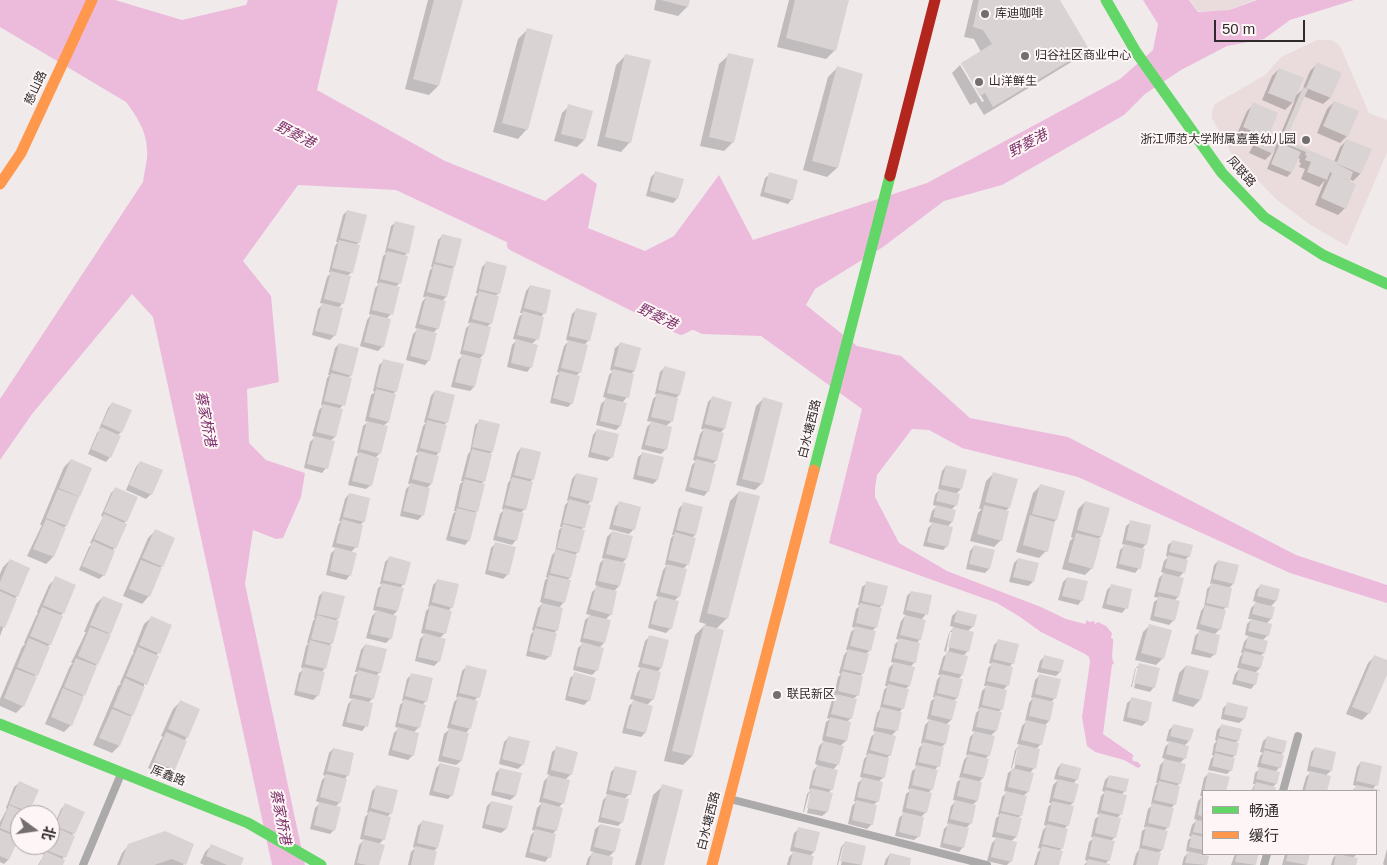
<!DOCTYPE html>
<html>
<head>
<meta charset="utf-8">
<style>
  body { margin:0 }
  #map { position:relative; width:1387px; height:865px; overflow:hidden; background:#f1eaeb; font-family:Helvetica,"Noto Sans SC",sans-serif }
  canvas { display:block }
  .legend { position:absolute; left:1202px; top:790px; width:175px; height:65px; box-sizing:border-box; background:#fef6f6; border:1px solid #aca5a5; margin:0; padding:6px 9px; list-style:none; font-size:15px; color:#302b2b }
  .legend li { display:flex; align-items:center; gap:10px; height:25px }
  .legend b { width:25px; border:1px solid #aca5a5 }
  .north { position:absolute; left:10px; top:805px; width:50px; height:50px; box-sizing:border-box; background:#fef6f6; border:1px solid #aca5a5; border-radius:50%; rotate:104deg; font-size:14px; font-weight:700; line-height:20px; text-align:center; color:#302b2b }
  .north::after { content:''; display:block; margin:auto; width:18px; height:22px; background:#746e6e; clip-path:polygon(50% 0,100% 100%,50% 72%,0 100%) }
  .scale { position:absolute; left:1214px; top:20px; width:91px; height:22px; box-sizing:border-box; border:2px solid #302b2b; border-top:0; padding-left:6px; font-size:15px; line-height:18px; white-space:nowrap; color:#302b2b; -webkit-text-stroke:4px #fef6f6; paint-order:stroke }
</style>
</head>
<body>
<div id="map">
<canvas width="1387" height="865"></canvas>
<ul class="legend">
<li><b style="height:6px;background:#63d668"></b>畅通</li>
<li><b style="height:6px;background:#ff974d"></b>缓行</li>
</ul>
<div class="north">北</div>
<div class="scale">50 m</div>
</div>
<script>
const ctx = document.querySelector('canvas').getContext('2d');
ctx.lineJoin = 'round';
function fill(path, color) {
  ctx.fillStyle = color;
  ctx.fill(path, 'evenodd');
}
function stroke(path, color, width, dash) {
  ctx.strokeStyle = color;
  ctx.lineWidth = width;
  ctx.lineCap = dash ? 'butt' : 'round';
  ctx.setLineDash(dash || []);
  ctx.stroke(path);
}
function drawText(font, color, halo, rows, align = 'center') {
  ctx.font = font + ' Helvetica,"Noto Sans SC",sans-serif';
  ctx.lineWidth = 4;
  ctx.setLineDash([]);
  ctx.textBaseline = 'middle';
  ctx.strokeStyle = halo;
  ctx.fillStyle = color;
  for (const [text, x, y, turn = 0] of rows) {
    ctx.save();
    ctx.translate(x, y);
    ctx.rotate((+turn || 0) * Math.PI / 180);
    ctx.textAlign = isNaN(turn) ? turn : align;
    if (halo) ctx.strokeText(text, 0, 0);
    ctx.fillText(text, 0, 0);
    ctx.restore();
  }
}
fill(new Path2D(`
  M1190 0H1255L1225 11H1198Z
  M1317 40H1331L1338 44 1341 48 1369 113 1387 120V153L1347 246 1312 226 1277 200 1231 153 1212 118V112L1215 104 1265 75 1281 57Z`), '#eadcdd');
fill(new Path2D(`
  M0 0H115L182 20 246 5 248 0H338L317 90 445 161 545 201 582 173 597 184 588 228 645 251 674 236 719 175 753 240 927 183 1120 79 1153 50 1158 24 1143 0H1189L1198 12 1229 10 1257 0H1354L1290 20 1264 39 1227 46 1181 70 1145 94 1124 115 1002 185 944 201 883 247 815 289 806 305 857 346 901 356 970 418 1068 437 1296 555 1387 585V603L1290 573 1078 477 962 448 929 430 912 429 877 475 875 488V497L899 543 947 571 1041 607 1066 619 1085 624 1087 620 1089 622 1094 621 1095 624 1098 622 1106 626 1112 633 1111 638 1113 639C1114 646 1110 658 1114 663L1112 665 1103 734 1132 754 1134 757H1132L1133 761 1138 762 1141 766 1138 768 1124 760 1095 752 1087 746 1082 717 1090 662 1089 657 1085 654 1041 632 1020 617 997 603 829 543 862 409 761 336 702 334 396 190 298 185 243 261 271 296 279 382 247 389 249 443 266 460 305 473 301 497 283 538 276 539 253 530 245 584 305 865H272L153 317 132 294 32 414 0 460V399L143 182C144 172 148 160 147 150 147 132 136 115 126 102L0 27Z`), '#ecbbdc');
fill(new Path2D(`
  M428 0H461L438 86 429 95 405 89Z
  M656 0H689L687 7 678 16 654 10Z
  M789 0H848L835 50 826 59 777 47Z
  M973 0H1059L1088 49 1078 58 984 115 976 102 970 105 952 73 960 65 982 102 984 101 963 65H961L981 52 974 39 964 37Z
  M527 30V129L518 139 493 132 518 39Z
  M626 55 630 142 621 152 597 146 616 65Z
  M729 55 733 142 724 151 700 146 719 64Z
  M1317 64 1330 98 1323 104 1303 96 1284 141 1334 162 1340 147 1347 140 1370 150 1360 174 1353 181 1349 179 1348 182 1355 185 1345 208 1338 215 1315 205 1325 180 1319 187 1301 179 1305 169 1299 167 1301 163 1299 162 1300 159 1297 158 1291 173 1287 177 1267 169 1275 150 1265 160 1249 153 1255 142 1237 134 1247 111 1254 104 1268 135 1278 140 1295 100 1285 110 1262 100 1272 76 1279 69 1294 97 1302 90 1310 71Z
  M837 68V168L827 177 803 170 828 77Z
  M1334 102 1347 136 1340 143 1317 133 1327 109Z
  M569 106 584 140 577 147 554 141 562 113Z
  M655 173 677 199 673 203 646 196 651 177Z
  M770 174 792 199 788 204 760 196 765 178Z
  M347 211 359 242 356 245 352 272 347 276 343 303 338 308 335 335 330 340 312 335 318 309 323 304 320 303 327 277 331 273 329 272 335 246 338 242H336L343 215Z
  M396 222 407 253 404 256 400 283 395 287 391 314 386 319 383 346 378 351 360 346 367 320 371 315 369 314 375 288 379 284 377 283 383 256 387 253H385L391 226Z
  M442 236 454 267 451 270 446 297 442 301 438 328 433 333 429 360 425 365 406 360 413 334 418 329 415 328 422 302 426 297H423L430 270 433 267H431L438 240Z
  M487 262 499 293 495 296 491 323 486 328 483 355 478 360 474 387 470 391 451 387 458 360 463 355 460 354 466 328 471 324 468 323 475 297 478 294 476 293 482 267Z
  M530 286 544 313 541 317 537 339 532 344 531 367 527 372 507 367 512 345 517 340 513 339 519 317 523 313H520L526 291Z
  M577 309 589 340 584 345 580 372 576 376 572 403 568 407 550 403 556 376 560 373 557 372 564 346 569 341 566 340 572 314Z
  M339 344 351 375 348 378 343 405 339 409 335 437 330 441 326 468 322 473 304 468 310 442 315 437 312 436 319 410 323 406 321 405 327 378 330 375H328L335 348Z
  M620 344 634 371 630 375 627 397 622 403 625 404 620 426 616 430 596 425 601 404 607 398 603 397 609 375 613 371 610 370 615 348Z
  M384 361 395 392 392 395 388 422 383 426 380 453 375 458 371 485 366 489 348 485 355 458 359 454 357 453 363 426 368 422 365 421 371 395 375 392 373 391 379 365Z
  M664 368 679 395 675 399 672 421 666 426V449L661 454 641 449 647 427 652 422 647 421 653 399 657 395 655 394 660 372Z
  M435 391 447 422 444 425 439 452 435 457 431 484 426 489H429L422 516 418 520 400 516 406 489 411 484H408L415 457 419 453 416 452 423 426 426 423 424 422 431 396Z
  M712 398 731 402 724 429 720 433 716 461 712 464 708 491 704 496 685 491 692 465 696 461 693 460 700 434 704 429H701L708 402Z
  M763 399 762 483 755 490 736 485 756 406Z
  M112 403 121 432 118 435 110 457 106 462 88 454 97 433 101 429H99L108 408Z
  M480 421 498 425 492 452 489 454 484 481 481 484 477 511 474 514 469 540 465 545 446 540 453 514 456 511H454L460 484 463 481H461L468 454 470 452 475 425Z
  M597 430 612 457 607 461 588 457 593 435Z
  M521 448 533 479 530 482 525 509 520 513 516 540 512 545 493 540 500 514 504 510 502 509 508 483 511 479H510L517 453Z
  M643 453 657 480 653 484 633 479 638 457Z
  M71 460 90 468 66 526 63 528 65 529 53 557 46 564 27 556 42 525H40L64 467Z
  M140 462 151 494 146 499 126 490 136 467Z
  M946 466 961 489 956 494V505L951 510 952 522 947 527V546L943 550 923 546 928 528 933 523 929 522 932 511 937 506 933 505 935 495 940 489H938L942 471Z
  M576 474 591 501 587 505 584 527 581 530 578 552 575 555 570 577 568 580 564 602 559 608 556 631 553 634 550 656 545 660 526 656 531 634 534 631 532 630 538 608 543 603 540 602 545 580 548 578 546 577 552 555 555 552 559 530 562 527H560L565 505 569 501H567L572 479Z
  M993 474 1009 508 1005 511 1001 540 994 547 970 541 978 513 982 509H979L986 481Z
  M1040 486 1056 520 1054 522 1046 551 1039 558 1016 552 1033 493Z
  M115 489 126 521 123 524 104 575 99 579 79 570 89 547 92 544 90 543 103 517 101 516 111 493Z
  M739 492 727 618 716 629 723 631 692 756 683 765 664 761 695 635 706 624 699 622 730 501Z
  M349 494 364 521 360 525 356 547 351 552 350 575 346 580 326 575 331 553 337 548 332 547 338 525 341 521H339L345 499Z
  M1085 502 1101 536 1098 540 1092 568 1085 575 1062 569 1070 541 1073 538 1071 537 1078 509Z
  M619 503 634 529 629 534 609 529 615 507Z
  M684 504 695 535 692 538H694L687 565 683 569 679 596 674 601 671 628 666 633 648 628 654 602 659 597 656 596 663 570 667 565H665L671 538 674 535H672L679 508Z
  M1131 522 1146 544 1141 550 1139 568 1135 573 1116 568 1120 550 1125 545 1122 544 1126 526Z
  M155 531 162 566 159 569 148 597 142 604 123 596 148 538Z
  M612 532 626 559 622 563 619 586 613 592 611 614 605 620 604 643 599 648 597 670 592 675 573 670 578 648 583 643 580 642 585 620 591 615 586 614 592 592 598 586 595 585 600 563 604 559 602 558 607 537Z
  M1173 541 1189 556 1184 561V572L1178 578V597L1174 601V620L1169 625 1150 620 1154 602 1159 598 1154 597 1159 578 1164 573 1161 572 1164 561 1168 557 1166 556 1168 545Z
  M496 543 508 574 503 579 485 574 491 548Z
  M974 546 989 569 985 573 966 569 970 551Z
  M389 558 404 584 400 588 397 611 392 616 390 639 386 643 366 638 372 616 377 611 373 610 378 588 382 585 380 584 385 562Z
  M1018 559 1033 582 1028 586 1009 582 1014 563Z
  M10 560 17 596 14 599 0 636V574L3 567Z
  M1218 561 1233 584 1228 589 1226 607 1223 610 1220 629 1214 635 1215 654 1210 658 1191 654 1195 636 1201 630 1196 629 1201 611 1204 607 1207 589 1212 584H1210L1214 565Z
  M56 578 63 613 60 616 50 644 47 647 23 706 16 713 0 706V699L22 647 25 644 24 643 36 616 38 613 37 612 49 585Z
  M1067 578 1082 600 1078 605 1058 600 1063 582Z
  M438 580 452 607 448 611 445 633 440 638 439 661 434 666 415 661 420 639 425 634 421 633 426 611 430 607H428L433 585Z
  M867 583 882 605 878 609 876 627 872 631 870 650 865 655 863 673 860 676 858 695 853 699 851 718 847 722 846 741 840 746 838 764 833 770 832 789 828 793 831 794 827 812 822 816 807 813 812 793H809L804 812H803L807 794 811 790 809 789 813 771 818 765 815 764 819 746 824 741 822 740 826 722 830 719 827 718 832 700 836 695H834L838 677 841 674 839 673 844 655 848 650H846L851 632 855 628 852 627 856 609 860 606 858 605 862 587Z
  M1111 586 1126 608 1122 613 1102 608 1107 590Z
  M1260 586 1279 590 1276 601 1270 607 1271 619 1266 624 1268 635 1262 641 1264 653 1260 656V668L1255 673V684L1251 689 1232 684 1235 674 1240 668H1237L1240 657 1243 653H1241L1244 642 1249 636 1245 635 1247 624 1252 619H1248L1251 608 1257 602 1253 601 1256 590Z
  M323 592 338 619 335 621 332 643 329 646 325 668 321 673 318 695 313 700 294 695 299 673 304 669 301 668 306 646 309 643H307L313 621 315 619 314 618 319 596Z
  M911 592 926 614 921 620 920 639 916 644 915 662 910 667 909 686 905 689 903 708 899 712 901 713 896 731 891 736 890 755 886 759 884 777 878 782V801L873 805 872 824 867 829 848 824 852 806 856 802 854 801 858 783 863 778 860 777 864 759 868 755H866L871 737 876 732 873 731 877 713 881 708H880L884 690 888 686H885L889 668 894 663 891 662 895 644 900 640 896 639 901 621 906 615 903 614 907 596Z
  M103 597 110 633 107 635 97 664 94 667 71 725 64 732 45 724 70 666 73 663H71L86 632H84L96 604Z
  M957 611 973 626 967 632 968 651 963 656 966 657 962 675 958 679 957 698 953 701 951 720 946 725 945 744 940 748 938 766 934 771 932 789 927 794 926 812 921 817 919 836 914 840 895 836 899 818 904 813 902 812 906 794 911 790 908 789 912 771 917 767 915 766 919 748 923 744 921 743 925 725 930 720 927 719 931 701 935 698 933 697 937 680 941 675H938L943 657 948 653 953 632H950L946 652 944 651 949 633 954 627 950 626 952 616Z
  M151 618 158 653 156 656 119 746 112 753 93 745 118 686 121 684 120 683 132 655 134 653 133 652 144 624Z
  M1150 625 1163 658 1156 665 1135 660 1143 632Z
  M649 637 661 668 657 672 653 699 647 705 645 733 641 737 622 733 629 706 635 700 630 699 637 673 641 668 638 667 645 641Z
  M998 641 1013 663 1009 667 1012 668 1007 686 1003 690 1002 709 998 712 1000 713 996 731 990 736 989 755 985 759 987 760 983 778 979 782 977 801 972 805 975 806 970 824 965 829 963 847 959 852 940 847 944 829 949 824H947L951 806 956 801 953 800 957 782 962 778H959L964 760 968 755H966L970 737 975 732 972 731 976 713 980 709H978L982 691 987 686H984L988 668 992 664 989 663 994 645Z
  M365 645 380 672 376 676 373 698 368 703 366 726 362 731 342 726 348 704 353 699 349 698 354 676 358 672H355L361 650Z
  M1375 656 1387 662V671L1369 713 1362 720 1346 714 1368 663Z
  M1044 657 1063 661 1060 672 1056 676 1037 672 1040 661Z
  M1139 665 1154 687 1150 692 1134 688 1139 668H1136L1132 687H1131L1135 669Z
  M467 666 478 697 474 701 470 728 465 734H467L461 761 456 765 438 761 444 734 450 729 447 728 454 702 458 698 456 697 462 671Z
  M1186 666 1207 672 1200 700 1193 707 1172 701 1179 673Z
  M412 674 426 701 422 705 419 727 414 732 413 755 408 760 388 755 394 733 399 728 395 727 400 705 404 701H402L407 679Z
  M575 674 589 700 584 705 565 700 570 678Z
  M1040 675 1055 698 1051 702 1053 703 1049 721 1044 726 1041 744 1036 749 1034 768 1030 773 1028 792 1023 796 1021 815 1018 818 1016 837 1010 842 1011 861 1007 865H1004L987 861 992 843 997 838 992 837 996 818 1000 815H998L1002 797 1007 792 1004 791 1008 773 1012 770H1014L1019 749H1017L1012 768H1011L1015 750 1020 745 1017 744 1022 726 1027 721H1025L1029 703 1033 698H1031L1035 680Z
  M1132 699 1147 721 1142 726 1123 721 1127 703Z
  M180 702 187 737 184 741 174 769 167 776 148 768 160 741 163 737 161 736 173 709Z
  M1228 704 1246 708 1244 719 1239 723 1221 719 1223 708Z
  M1222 725 1238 740 1235 744V755L1231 759V770L1227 774 1208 770 1211 759 1214 756 1212 755 1214 744 1217 741 1215 740 1217 730Z
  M1173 726 1189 741 1184 746 1185 758 1179 764 1180 783 1177 786 1174 805 1170 809 1168 827 1164 831 1162 850 1158 853 1157 865H1133L1136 854 1139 850 1142 831 1146 828 1144 827 1148 809 1153 805 1151 804 1155 786 1158 783H1156L1160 765 1166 759 1162 758 1165 747 1170 742 1166 741 1169 730Z
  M509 737 523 764 518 769 499 764 504 742Z
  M1268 737 1283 752 1280 756V767L1275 772 1276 784 1272 787 1275 788 1274 791H1251L1255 784H1253L1255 773 1261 768 1257 767 1260 756 1263 753 1260 752 1263 741Z
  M557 748 571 774 565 780 563 803 558 808 556 830 552 835 549 857 545 862 525 857 531 835 535 831 532 830 537 808 542 803 539 802 544 781 550 775 547 774 552 752Z
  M1315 748 1331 771 1325 776 1329 777 1326 791H1302L1306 777 1311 772 1307 771 1311 752Z
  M333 749 353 754 347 776 344 780 340 802 335 807 334 830 330 834 310 829 315 808 320 803 316 801 322 780 326 776 323 775 329 753Z
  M1361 762 1376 785 1372 790 1376 791H1352L1357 786 1353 785 1357 767Z
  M440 764 452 795 448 799 429 795 436 768Z
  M1061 764 1077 779 1073 784V803L1069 806 1068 825 1064 829 1062 848 1059 851 1058 865H1034L1038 852 1041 849 1038 848 1043 830 1047 826 1044 825 1048 807 1052 803H1049L1053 785 1058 780 1054 779 1057 769Z
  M615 768 630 794 624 799 622 822 618 826 598 822 603 800 608 795 606 794 611 772Z
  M500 769 520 774 515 796 510 800 491 795 496 773Z
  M1209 773 1228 778 1225 791H1203V854H1206L1204 856 1207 857 1205 865H1182L1184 857 1189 852 1186 851 1188 840 1192 837 1189 836 1192 825 1197 820 1194 819 1198 801 1203 796H1200L1204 778Z
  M1109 776 1125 791 1121 795V814L1116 819 1115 837 1110 842 1109 860 1105 864 1107 865H1084L1088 861 1085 860 1089 842 1094 838 1091 837 1095 819 1100 815 1097 814 1101 796 1105 792 1102 791 1105 780Z
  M19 783 28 812 26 814 27 815H20V832L16 838 8 860 4 864 0 862V822L7 809 6 808 14 787Z
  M377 786 391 813 387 817 384 839 379 844 378 865H354L359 845 364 840 360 839 365 817 369 813H367L372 791Z
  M663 786 662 865H635L653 795Z
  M491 802 511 807 506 829 501 833 482 828 487 806Z
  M65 805 83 813 72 836 74 837 62 860V865H38L44 855 42 854 46 845H50V836L53 831 52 830 61 809Z
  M423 821 437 848 433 852 432 865H408L411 852 415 848 413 847 418 826Z
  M600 825 614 852 608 857 610 865H586L588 858 594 852 590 851 595 829Z
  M799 829 814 852 810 856 811 865H787L789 857 794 852 790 851 794 833Z
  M165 833 184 864 183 865H117L122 853 129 845Z
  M845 843 865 847 861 865H841L845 846H843L838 865H837L841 847Z
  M212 845 240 865H204L200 863 205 852Z
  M1387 849V865H1384L1383 864Z
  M890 854 908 865H884L886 859Z
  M1235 854H1256L1254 855 1257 856 1254 865H1231Z
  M1285 854H1309L1306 865H1282Z
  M1337 854H1357L1353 858 1355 865H1331L1333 858Z`), '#0003');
stroke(new Path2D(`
  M513 245 681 329 701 319`), '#ecbbdc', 12);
fill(new Path2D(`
  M434 0H463L439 86 413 79Z
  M661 0H690L688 7Z
  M795 0H849L836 51 786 38Z
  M979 0H1060L1089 49 993 107 985 93 980 96 961 63 992 44 983 30 973 27Z
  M527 28 553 35 528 130 502 123Z
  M728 53 754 59 734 143 709 137Z
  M625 54 651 60 631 143 605 137Z
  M1317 62 1342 73 1331 98 1306 88Z
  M837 66 863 74 838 168 812 161Z
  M1279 68 1304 78 1293 103 1268 93Z
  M1303 87 1308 89 1286 140 1337 162 1346 139 1372 149 1361 174 1335 163 1353 172 1350 181 1340 177 1356 184 1346 209 1321 198 1332 173 1330 172 1327 180 1307 172 1311 162 1305 160 1307 156 1305 155 1306 152 1278 141 1273 154 1255 146 1259 136 1267 139V141L1270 135 1281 139Z
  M1334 101 1359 111 1348 137 1323 126Z
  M1253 102 1278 113 1268 138 1243 127Z
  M568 104 593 111 585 140 561 134Z
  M1280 143 1301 152 1292 173 1271 164Z
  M655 171 684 179 678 199 650 191Z
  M769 172 798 180 793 200 764 192Z
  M347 210 367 215 360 243 340 238Z
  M395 221 415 226 409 254 388 248Z
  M442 234 462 239 455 267 435 262Z
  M339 240 360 245 353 273 332 268Z
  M387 251 408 256 401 284 380 279Z
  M486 261 507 266 500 294 479 289Z
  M434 264 454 269 447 297 427 292Z
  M331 271 351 276 344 304 324 299Z
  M379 282 400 287 393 315 372 310Z
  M530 285 551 290 546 314 524 308Z
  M479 291 499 296 492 324 472 319Z
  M426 296 446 301 439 329 419 324Z
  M322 303 343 308 336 336 315 331Z
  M576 308 597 313 590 341 569 336Z
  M523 311 544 317 539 340 517 335Z
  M371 314 391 319 384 347 364 342Z
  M470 322 491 327 484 355 463 350Z
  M417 328 437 333 430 361 410 356Z
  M516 339 538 345 532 368 511 363Z
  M568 340 588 345 581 373 561 368Z
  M620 342 641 348 635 371 614 366Z
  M339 343 359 348 352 376 332 370Z
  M462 354 482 359 475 387 455 382Z
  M383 359 404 364 397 392 376 387Z
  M664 366 686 372 680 395 658 390Z
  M613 369 634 374 629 398 607 393Z
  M560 371 580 376 573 404 553 398Z
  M331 373 352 378 345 406 324 401Z
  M376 389 396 394 389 422 369 417Z
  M435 390 455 395 448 423 428 418Z
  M657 393 678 398 673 422 651 417Z
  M712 396 732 402 725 429 705 424Z
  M763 397 783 403 763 484 742 479Z
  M605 398 627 403 621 426 600 421Z
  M112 402 132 410 122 433 102 424Z
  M323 404 343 409 336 437 316 432Z
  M479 419 500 424 493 452 472 447Z
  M427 420 447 425 440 453 420 448Z
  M367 421 388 426 381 454 360 449Z
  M651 421 672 427 667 450 645 445Z
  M101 427 121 436 111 458 91 449Z
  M704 428 724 433 717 461 697 456Z
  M597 429 619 434 613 458 591 452Z
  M314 436 335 441 328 469 307 464Z
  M521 447 541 452 534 480 514 475Z
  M472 449 492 454 485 482 465 477Z
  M419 451 439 456 432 484 412 479Z
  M359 452 379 458 372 486 352 481Z
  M642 452 664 457 658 480 637 475Z
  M71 459 92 468 80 497 59 488Z
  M696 459 716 464 709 492 689 487Z
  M140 461 163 470 152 495 129 485Z
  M946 465 967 470 962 489 941 485Z
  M993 472 1018 479 1010 508 985 502Z
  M576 473 598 478 592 502 570 496Z
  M512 477 533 482 526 510 505 505Z
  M464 479 485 484 478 512 458 507Z
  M410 483 430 488 424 516 403 511Z
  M1040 484 1065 491 1057 520 1032 514Z
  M115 487 138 497 127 522 104 512Z
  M58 489 79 497 67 526 46 518Z
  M939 489 960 494 957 506 936 501Z
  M739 491 760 496 728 619 707 613Z
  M349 493 370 498 365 522 343 517Z
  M569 499 591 505 585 528 563 523Z
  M619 501 641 507 635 530 613 525Z
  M1085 501 1110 508 1102 537 1077 530Z
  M683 502 703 507 696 535 676 530Z
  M936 505 956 510 953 522 933 517Z
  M984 505 1009 511 1002 541 977 534Z
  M457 508 477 513 470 541 450 536Z
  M504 508 524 513 517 541 497 536Z
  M104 514 127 524 116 549 94 539Z
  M1030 515 1055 522 1048 552 1023 545Z
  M46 519 66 528 54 557 33 549Z
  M342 519 363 525 358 548 336 543Z
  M1130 520 1151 525 1147 545 1126 540Z
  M932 522 953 527 948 547 927 542Z
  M563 524 585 530 579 553 557 548Z
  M155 529 175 538 163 567 142 558Z
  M612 531 633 536 627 559 606 554Z
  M675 532 696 538 689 565 668 560Z
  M1076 533 1101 539 1093 569 1068 562Z
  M1172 540 1193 545 1190 557 1169 552Z
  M93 541 115 551 105 576 82 566Z
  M495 542 516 547 509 575 488 570Z
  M1124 544 1145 549 1141 569 1119 564Z
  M974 545 995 550 990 569 969 564Z
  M335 547 357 553 351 576 330 571Z
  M556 549 577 555 571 578 550 573Z
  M1168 555 1188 560 1185 573 1165 568Z
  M389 556 411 562 405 585 383 580Z
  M604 558 626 563 620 586 598 581Z
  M1018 558 1039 563 1034 582 1013 577Z
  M10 559 30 568 18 597 0 589V582Z
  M141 560 162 568 150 597 129 589Z
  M1218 560 1239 565 1234 584 1213 579Z
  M667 564 687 569 680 597 660 592Z
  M1163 573 1184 578 1179 597 1158 592Z
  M549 575 571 580 565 603 544 598Z
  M55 576 76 585 64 614 43 605Z
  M1067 577 1088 581 1083 601 1062 596Z
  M437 579 459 584 453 608 432 602Z
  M866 581 888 586 883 606 862 601Z
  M382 583 404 588 398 611 376 606Z
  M1211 583 1232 588 1228 608 1206 603Z
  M1111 584 1132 589 1128 609 1106 604Z
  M1260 584 1280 589 1277 601 1257 596Z
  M596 586 617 591 612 615 590 609Z
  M0 591 17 599 5 628 0 626Z
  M323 591 345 596 339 619 317 614Z
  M911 591 932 595 928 615 906 610Z
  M103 596 123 604 111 634 90 625Z
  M658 596 679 601 672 629 651 624Z
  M1158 596 1180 601 1175 621 1154 616Z
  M1255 602 1275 607 1272 619 1252 614Z
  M542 603 563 608 558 631 536 626Z
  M860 603 882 608 877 628 856 623Z
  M430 605 452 611 446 634 425 629Z
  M1205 605 1226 610 1221 630 1200 624Z
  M42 607 63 616 51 645 30 636Z
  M376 610 397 616 392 639 370 634Z
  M957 610 977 615 974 627 954 622Z
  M317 615 339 621 333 644 311 639Z
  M589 615 611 620 605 643 583 638Z
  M905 615 926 620 921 640 900 635Z
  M151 616 172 625 160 654 139 645Z
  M1251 619 1272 624 1269 636 1248 631Z
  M1149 624 1172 630 1164 659 1141 653Z
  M704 625 724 630 693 756 672 751Z
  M855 626 876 631 871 651 850 646Z
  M90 627 111 635 98 665 78 656Z
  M953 627 974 632 969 652 948 647Z
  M535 628 557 633 551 657 529 651Z
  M1199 630 1220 635 1216 655 1195 649Z
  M424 633 446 639 440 662 418 657Z
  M649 635 669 640 662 668 642 663Z
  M1248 636 1268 641 1265 653 1245 648Z
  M29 638 50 647 38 676 17 667Z
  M899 638 920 643 916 663 894 658Z
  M998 639 1019 644 1014 664 993 659Z
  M310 640 332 646 326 669 305 664Z
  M582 642 604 648 598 671 576 666Z
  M365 644 387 649 381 673 359 667Z
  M138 647 159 656 147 685 126 676Z
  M848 649 869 654 864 674 843 669Z
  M947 651 968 656 963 675 942 670Z
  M1244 651 1264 656 1261 668 1241 663Z
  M1044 655 1064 660 1061 672 1041 668Z
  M1374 655 1387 660V675L1370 714 1352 707Z
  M76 658 97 666 85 696 64 687Z
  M894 662 915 667 910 686 889 681Z
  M992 662 1013 667 1009 686 987 681Z
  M1139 663 1160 668 1155 688 1134 683Z
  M466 665 487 670 480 698 459 693Z
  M1186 665 1209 671 1201 700 1178 694Z
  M303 667 325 672 319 696 297 691Z
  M641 667 661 672 654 700 634 695Z
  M1239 668 1259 673 1256 685 1236 680Z
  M16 669 37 677 24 707 4 698Z
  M358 670 380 676 374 699 352 694Z
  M842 671 863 676 859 696 838 691Z
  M574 672 596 678 590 701 568 696Z
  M411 673 433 678 427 702 405 696Z
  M941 674 963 679 958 698 937 693Z
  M1039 674 1061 679 1056 699 1035 694Z
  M125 678 145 687 133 716 113 707Z
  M888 684 909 689 904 709 883 704Z
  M986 685 1007 690 1003 710 982 705Z
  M63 688 84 697 72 726 51 717Z
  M836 694 857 699 852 719 831 714Z
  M935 695 957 701 952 720 931 715Z
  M458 696 478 701 471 729 451 724Z
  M1033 697 1054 702 1050 721 1029 716Z
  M1131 697 1152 702 1148 722 1127 717Z
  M352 698 373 703 368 727 346 722Z
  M404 699 426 705 420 728 398 723Z
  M180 700 200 709 188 738 168 729Z
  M633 700 653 706 646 733 626 728Z
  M1227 702 1248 707 1245 719 1224 714Z
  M881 707 902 712 898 731 876 727Z
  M980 707 1002 712 997 731 976 727Z
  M112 709 132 717 120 746 99 738Z
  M830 717 851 722 847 741 826 736Z
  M929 719 950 725 946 744 925 739Z
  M1026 720 1047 725 1042 745 1021 740Z
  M1173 724 1194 729 1190 741 1170 736Z
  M1221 724 1242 729 1239 741 1219 736Z
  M398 727 419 733 414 756 392 750Z
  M449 728 469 733 462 761 442 756Z
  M875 731 896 736 891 756 870 750Z
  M974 731 995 736 990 756 969 751Z
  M166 732 187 741 175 770 154 761Z
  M508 736 530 741 524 765 502 759Z
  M1267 736 1287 741 1284 753 1264 748Z
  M1218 738 1239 743 1236 756 1215 751Z
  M823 741 844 746 839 765 818 760Z
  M1169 741 1189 746 1186 759 1166 754Z
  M923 742 944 747 940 767 918 762Z
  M1019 744 1040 749 1036 769 1014 764Z
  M556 746 578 752 572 775 551 770Z
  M1315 747 1336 752 1332 771 1310 766Z
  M333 748 354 753 349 776 327 771Z
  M1264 750 1284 755 1281 768 1261 763Z
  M868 753 889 758 885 778 863 773Z
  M1215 753 1235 758 1232 771 1212 766Z
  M968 754 989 759 984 778 963 773Z
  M1164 759 1186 764 1181 784 1160 779Z
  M1361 761 1382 766 1378 786 1356 781Z
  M440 763 460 768 453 796 433 791Z
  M1061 763 1081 768 1078 780 1058 775Z
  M817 765 838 770 833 790 812 785Z
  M916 765 938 770 933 790 912 785Z
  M615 766 637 771 631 795 609 790Z
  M1259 767 1280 772 1277 784 1256 779Z
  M500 768 522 773 516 796 494 791Z
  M1012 768 1034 773 1029 792 1008 787Z
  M1310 771 1331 776 1327 791H1305Z
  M1208 772 1230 777 1226 791H1204Z
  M326 774 347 779 341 803 320 797Z
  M548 775 570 780 564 804 543 798Z
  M1109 775 1129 779 1126 792 1106 787Z
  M862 777 883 782 879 802 857 797Z
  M961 777 982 782 978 801 957 796Z
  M1058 779 1079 784 1074 803 1053 798Z
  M19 781 39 790 29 812 9 804Z
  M1159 781 1180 786 1176 805 1154 800Z
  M1256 782 1276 787 1275 791H1253Z
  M662 784 683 790 664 865H641Z
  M376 785 398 790 392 814 371 808Z
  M1356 785 1380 790V791H1354Z
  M811 788 833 793 828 812 807 808Z
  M910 788 932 793 927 813 906 808Z
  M1105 790 1127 795 1122 815 1101 810Z
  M1006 791 1027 796 1022 816 1001 811Z
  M607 794 629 799 623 823 601 817Z
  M1202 794H1203V816L1198 815Z
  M856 800 877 805 873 825 852 820Z
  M955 800 976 805 972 824 950 819Z
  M491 801 513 806 507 829 485 824Z
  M1052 801 1074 806 1069 826 1048 821Z
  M319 802 341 807 335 831 314 825Z
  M542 802 563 808 557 831 536 826Z
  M65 803 85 812 75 834 55 826Z
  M1152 803 1174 808 1169 828 1148 823Z
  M9 805 32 815H20L19 836 0 828Z
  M369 811 391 817 385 840 364 835Z
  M903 812 924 817 920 837 899 832Z
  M1000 813 1022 818 1017 837 996 832Z
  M1099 813 1121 818 1116 838 1095 833Z
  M422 820 444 825 438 848 417 843Z
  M1196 820 1203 821V834L1193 832Z
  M948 823 969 828 964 848 943 843Z
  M600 824 621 829 615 852 594 847Z
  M1047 824 1068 829 1063 849 1042 844Z
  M1146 826 1168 831 1163 850 1142 845Z
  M55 827 75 836 66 858 46 850 48 845H50V840Z
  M798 827 820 832 815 852 794 847Z
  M535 829 556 834 551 858 529 852Z
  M0 830 19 838 9 860 0 856Z
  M165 831 194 844 186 865 172 859 154 865H120L128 844Z
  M1192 834 1203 837V850L1189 847Z
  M1093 836 1115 841 1110 861 1089 856Z
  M996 837 1017 842 1012 862 991 857Z
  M363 839 385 845 379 865H367L357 863Z
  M845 841 866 846 862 865 840 861Z
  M211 844 244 858 241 865H227L206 856Z
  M415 846 437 851 434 865H411Z
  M1042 846 1063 851 1059 865H1037Z
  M1140 848 1161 853 1158 865H1136Z
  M45 851 65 860 63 865H39Z
  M793 851 814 856 812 865H790Z
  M1188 851 1209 856 1207 865 1185 863Z
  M592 852 613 857 612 865H589Z
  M890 853 911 858 910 865H887Z
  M1237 854 1258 855 1256 865 1235 862Z
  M1288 854H1310L1307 865 1286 861Z
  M1336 854 1358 858 1356 865H1334Z
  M1088 859 1110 864V865H1086Z`), '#d9d3d3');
stroke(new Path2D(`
  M1283 791 1298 736
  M730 799 987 865
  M83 865 121 774
  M1264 865 1267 854`), '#aba9aa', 8);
stroke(new Path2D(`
  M1106 0 1136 52 1222 173 1264 217 1323 255 1387 284
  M814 470 890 176
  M0 724 248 823 321 865`), '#63d668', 11);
stroke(new Path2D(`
  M0 184 21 153 92 0
  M712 865 814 470`), '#ff974d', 11);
stroke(new Path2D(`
  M890 176 935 0`), '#b3261e', 11);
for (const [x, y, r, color] of [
  [985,14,5,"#746e6e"],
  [1025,56,5,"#746e6e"],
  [979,82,5,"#746e6e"],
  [1306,140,5,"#746e6e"],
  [777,695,5,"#746e6e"]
]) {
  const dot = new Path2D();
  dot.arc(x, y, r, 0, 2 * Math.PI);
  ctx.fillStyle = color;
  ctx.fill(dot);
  stroke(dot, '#fef6f6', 2);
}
drawText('12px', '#302b2b', '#fef6f6', [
  ["库迪咖啡",995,14],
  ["归谷社区商业中心",1035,56],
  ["山洋鲜生",989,82],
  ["浙江师范大学附属嘉善幼儿园",1296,140,"right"],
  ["联民新区",787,695]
], 'left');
drawText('12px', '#302b2b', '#fef6f6', [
  ["慈山路",36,88,-65],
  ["凤联路",1241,172,48],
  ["白水塘西路",810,429,-76],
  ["厍鑫路",168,776,21],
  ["白水塘西路",709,821,-76]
]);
drawText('italic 14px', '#7b2f69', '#fef6f6', [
  ["野菱港",295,135,27],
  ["野菱港",1028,144,-28],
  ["野菱港",657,317,26],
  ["蔡家桥港",205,419,79],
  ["蔡家桥港",280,817,79]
]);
</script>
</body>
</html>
